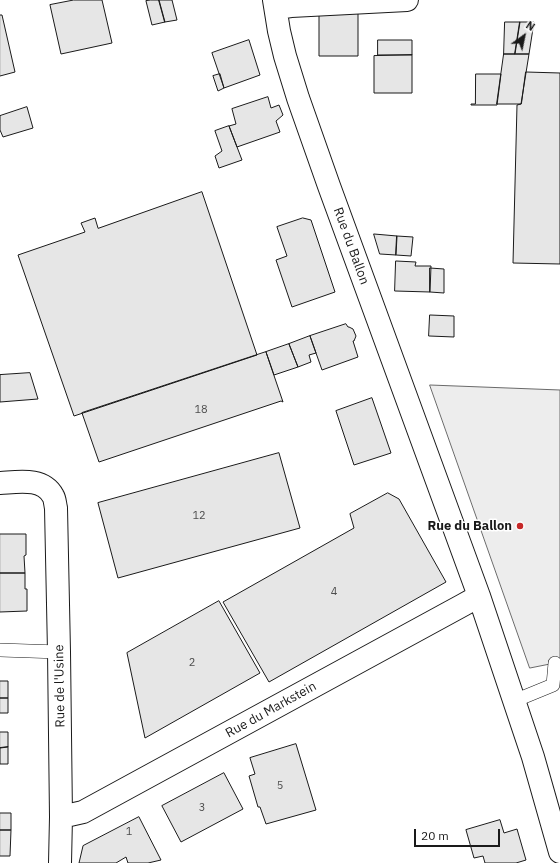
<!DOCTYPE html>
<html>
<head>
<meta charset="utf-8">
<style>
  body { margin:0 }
  #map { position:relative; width:560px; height:863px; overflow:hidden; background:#fff; font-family:"IBM Plex Sans",sans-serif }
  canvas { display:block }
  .north { position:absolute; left:504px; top:16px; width:40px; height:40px; -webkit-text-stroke:3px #fff; paint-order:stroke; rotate:33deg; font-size:11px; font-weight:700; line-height:16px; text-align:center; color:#1a1a1a }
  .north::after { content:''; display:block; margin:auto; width:14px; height:18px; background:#1a1a1a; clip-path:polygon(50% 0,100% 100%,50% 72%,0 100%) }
  .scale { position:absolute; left:414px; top:829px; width:86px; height:18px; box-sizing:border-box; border:2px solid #1a1a1a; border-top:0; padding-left:5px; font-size:12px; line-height:14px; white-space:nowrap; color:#1a1a1a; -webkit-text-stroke:3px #fff; paint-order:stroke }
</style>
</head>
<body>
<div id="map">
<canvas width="560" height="863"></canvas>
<div class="north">N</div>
<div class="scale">20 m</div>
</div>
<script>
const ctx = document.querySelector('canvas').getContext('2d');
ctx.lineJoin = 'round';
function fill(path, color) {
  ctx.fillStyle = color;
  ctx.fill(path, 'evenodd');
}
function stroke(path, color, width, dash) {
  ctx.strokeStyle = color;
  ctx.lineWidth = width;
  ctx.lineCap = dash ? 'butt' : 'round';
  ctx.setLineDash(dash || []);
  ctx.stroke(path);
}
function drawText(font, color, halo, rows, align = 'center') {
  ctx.font = font + ' "IBM Plex Sans",sans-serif';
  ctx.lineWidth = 3;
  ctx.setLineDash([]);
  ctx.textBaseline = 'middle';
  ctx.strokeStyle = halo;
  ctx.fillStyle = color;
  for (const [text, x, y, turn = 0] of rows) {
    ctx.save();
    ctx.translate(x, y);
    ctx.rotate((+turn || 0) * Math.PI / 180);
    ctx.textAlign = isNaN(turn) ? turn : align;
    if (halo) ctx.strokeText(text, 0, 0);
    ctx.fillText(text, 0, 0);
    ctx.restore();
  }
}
const parking = new Path2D(`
  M430 385 560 390V662L530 668Z`);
fill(parking, '#ededed');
stroke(parking, '#6a6a6a', 1);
const building = new Path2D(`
  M74 0H102L112 43 61 54 50 5Z
  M151 0H159L165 22 152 25 146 1Z
  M159 0H172L177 20 165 22Z
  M358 11V56H319V12Z
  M0 15H2L15 72 0 76Z
  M505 22H520L515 54H504Z
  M520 22H534L529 54H515Z
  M249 40 260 75 224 88 212 53Z
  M378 40H412V55H378Z
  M504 54H529L521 104H497Z
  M412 55V93H374V56Z
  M526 72 560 73V264L513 263 517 105 521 104Z
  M220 74 224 88 218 91 213 76Z
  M476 74H501L497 105H471V104H475Z
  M268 97 271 108 279 105 283 115 276 121 280 132 237 147 229 126 236 124 232 109Z
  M27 107 33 128 3 137 0 130V116Z
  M229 126 242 160 219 168 215 156 222 151 215 131Z
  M202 192 257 355 74 416 18 255 85 232 81 223 95 218 98 228Z
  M303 218 311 220 335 292 292 307 276 260 287 256 277 227Z
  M374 234 397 236 396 255 380 254Z
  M397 236 413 237 411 256 396 255Z
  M396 261 416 262 415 266H431L430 292 395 291Z
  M430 268 444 269V293L430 292Z
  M430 315 454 316V337L429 336Z
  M346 324 348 327H349L353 329 356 336 354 341H353L358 357 322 370 310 336Z
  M310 336 316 353 309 355 311 362 298 367 289 344Z
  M289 344 298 367 274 375 266 352Z
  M266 352 283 402 281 401 99 462 82 413Z
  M30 373 38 399 0 402V375Z
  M372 398 391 453 354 465 336 411Z
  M279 453 300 528 118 578 98 503Z
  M388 493 399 499 446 582 269 682 223 602 354 528 350 514Z
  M0 534H26V555L24 556 25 573H0Z
  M0 573H25V589H27V611L0 612Z
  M219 601 260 673 145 738 127 653Z
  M0 681H8V698H0Z
  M0 698H8V713H0Z
  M0 732H8V747L0 748Z
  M296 744 316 810 266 824 260 807H258L249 776 255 774 250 758Z
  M8 747V764H0V748Z
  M224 773 243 809 181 842 162 806Z
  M0 813H11V830H0Z
  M139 817 161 860 148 863H128L126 857 116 863H79L83 846Z
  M500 820 504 833 517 829 526 860 516 863H485L483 856 474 858 466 830Z
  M0 830H11L10 856H0Z`);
fill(building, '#e6e6e6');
stroke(building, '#1a1a1a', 1);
const lane = new Path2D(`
  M0 650 59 652
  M514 701 553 685 555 663`);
const street = new Path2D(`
  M274 0 279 31 285 56 298 98 329 186 479 596 533 757 560 852
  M276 8 291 6 407 0
  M0 483C18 482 43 477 53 496 55 499 55 504 56 508L59 652 61 817 60 863
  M61 817 83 812 463 605 479 596`);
stroke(lane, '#1a1a1a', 14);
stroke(street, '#1a1a1a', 24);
stroke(lane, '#fff', 13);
stroke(street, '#fff', 22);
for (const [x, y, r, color] of [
  [520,526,4,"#c62828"]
]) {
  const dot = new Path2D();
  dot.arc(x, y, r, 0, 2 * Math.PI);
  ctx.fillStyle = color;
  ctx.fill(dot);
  stroke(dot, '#fff', 1.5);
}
drawText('11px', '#4d4d4d', null, [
  ["18",201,410],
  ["12",199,516],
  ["4",334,592],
  ["2",192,663],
  ["5",280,786],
  ["3",202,808],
  ["1",129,832]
]);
drawText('13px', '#1a1a1a', '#fff', [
  ["Rue du Ballon",351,246,70],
  ["Rue de l'Usine",60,686,-91],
  ["Rue du Markstein",271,710,-29]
]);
drawText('bold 13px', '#1a1a1a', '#fff', [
  ["Rue du Ballon",512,526]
], 'right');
</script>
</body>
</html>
